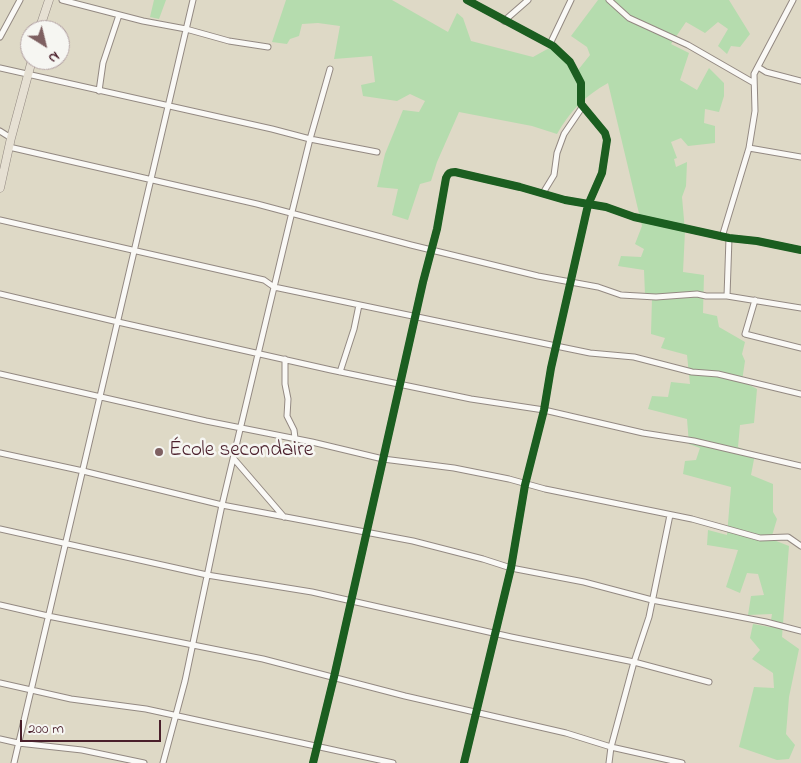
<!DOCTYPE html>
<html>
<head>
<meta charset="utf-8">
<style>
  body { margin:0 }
  #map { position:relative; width:801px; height:763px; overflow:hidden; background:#ded9c6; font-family:"Indie Flower",sans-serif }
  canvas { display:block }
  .north { position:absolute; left:20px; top:20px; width:50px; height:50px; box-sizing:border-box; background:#f6f6f2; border:1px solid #b1a0a2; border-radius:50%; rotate:144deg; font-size:14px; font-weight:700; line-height:20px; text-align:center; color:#4a1f2b }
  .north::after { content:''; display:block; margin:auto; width:18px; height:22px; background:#7e6061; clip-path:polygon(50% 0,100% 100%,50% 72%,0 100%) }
  .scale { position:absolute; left:20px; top:720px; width:141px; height:22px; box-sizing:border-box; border:2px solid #4a1f2b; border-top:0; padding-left:6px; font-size:15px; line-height:18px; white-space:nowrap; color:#4a1f2b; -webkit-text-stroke:4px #f6f6f2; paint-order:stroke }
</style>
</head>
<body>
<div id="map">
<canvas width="801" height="763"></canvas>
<div class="north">N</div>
<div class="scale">200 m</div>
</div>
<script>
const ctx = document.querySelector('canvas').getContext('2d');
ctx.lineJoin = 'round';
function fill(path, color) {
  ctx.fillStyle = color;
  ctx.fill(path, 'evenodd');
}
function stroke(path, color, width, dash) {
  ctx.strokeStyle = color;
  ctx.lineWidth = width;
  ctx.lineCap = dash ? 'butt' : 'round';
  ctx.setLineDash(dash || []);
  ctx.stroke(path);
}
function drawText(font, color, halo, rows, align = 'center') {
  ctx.font = font + ' "Indie Flower",sans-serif';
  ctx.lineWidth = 5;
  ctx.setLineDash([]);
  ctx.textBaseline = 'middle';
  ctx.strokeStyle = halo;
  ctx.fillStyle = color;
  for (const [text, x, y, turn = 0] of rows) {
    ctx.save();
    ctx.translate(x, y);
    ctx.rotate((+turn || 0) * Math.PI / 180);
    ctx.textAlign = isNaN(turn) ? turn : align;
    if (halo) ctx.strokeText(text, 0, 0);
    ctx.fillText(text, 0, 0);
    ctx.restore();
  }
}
fill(new Path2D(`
  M154 0H166L159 19 150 17Z
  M286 0H392L448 32 457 13 463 18 471 41 533 57 551 47 578 70 590 55 587 47 571 36 598 0H729L750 34 740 47 731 46 727 54 718 46 728 29 718 22 705 33 686 22 671 44 689 53 680 80 697 90 709 68 724 83V96L719 112 705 109 704 123 715 126V143L688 146 681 138 671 142 677 158 674 159 676 167 687 162 686 186 682 197 685 231 683 272 704 275 703 313 717 316 719 327 745 342 742 354 745 361 742 381 757 389 754 423 740 425 738 447 755 454 751 475 773 484V512L777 519 771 539 789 546 782 637 799 649 789 697 786 734 795 745 789 759 777 760 739 747 754 687 774 688 773 673 752 659 760 650 750 638 753 624 770 627 772 614 748 615 751 596 764 595 758 574 747 573 740 593 726 587 738 550 707 545 708 530 727 535 731 487 683 474 685 461 696 460 700 448 689 444 687 419 648 409 652 396 668 397 671 382 690 384 687 355 661 348 665 338 651 334 652 298 645 295 644 270 618 266 621 256 641 257 644 249 635 244 642 226 608 83C586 95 569 112 557 134L532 126 459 112 437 162 431 181 420 184 408 220 392 215 398 189 377 187 385 154 403 110 419 112 425 101 410 94 397 101 363 96 361 85 375 82 372 56 334 59 340 26 318 23 302 24 299 36 290 39 287 44 272 42Z`), '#b5dcae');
const street = new Path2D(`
  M62 0 143 21 186 29 229 41 268 47
  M609 0 629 18 688 45 754 83
  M504 21 528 0
  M0 37 20 0
  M550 44 571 0
  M758 67 766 72 801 81
  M0 68 272 129 310 139 377 152
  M99 91 103 63 119 15
  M0 131 11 138
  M9 147 257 204 411 245 538 276 598 287 621 295 656 297 697 294 706 296H727L801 308
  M749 148 801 157
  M543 193 554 175 557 153 564 134 583 106
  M0 220 264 280 274 287 556 346 590 353 634 357 692 372 718 374 801 394
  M722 237 749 148 755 111 754 74 793 0
  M0 294 118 322 331 370 471 399 544 410 643 433 694 441 801 466
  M727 296 729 238
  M755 300 745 334 801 348
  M285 359V384L288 399 287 416 294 430 295 438
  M340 372 354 329 359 305
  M0 374 206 421 312 442 383 459 454 468 509 479 545 489 692 519 760 538 788 537 801 546
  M0 453 83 471 222 505 413 541 483 559 511 568 584 582 652 600 766 622 801 631
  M234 459 284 517
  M0 529 207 575 312 592 511 637 634 662 709 682
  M0 605 48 616 263 659 405 696 566 733 611 747 682 763
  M0 683 71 699 146 709 393 763
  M0 739 18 743 82 750 144 763
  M14 763 193 0
  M163 763 185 681 222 505 292 212 310 139 330 69
  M313 763 334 677 423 282 437 229 446 178C448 173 450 172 455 172L520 187 565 200 606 207 634 217 729 238 757 241 801 250
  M464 763 511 568 525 485 544 410 551 368 588 205 602 173 607 140 605 133 581 104V83L570 62 553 46 467 0
  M609 763 611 747 634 662 649 617 670 515`);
const primary = new Path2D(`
  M39 30 49 0
  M0 188 11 138 32 60`);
stroke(street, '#938982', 7);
stroke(primary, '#938982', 9);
stroke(street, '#faf9f6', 5);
stroke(primary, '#e6e0d3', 8);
stroke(new Path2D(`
  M313 763 334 677 423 282 437 229 446 178C448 173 450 172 455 172L520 187 565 200 606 207 634 217 729 238 757 241 801 250
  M464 763 511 568 525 485 544 410 551 368 588 205 602 173 607 140 605 133 581 104V83L570 62 553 46 467 0`), '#1b5e20', 8);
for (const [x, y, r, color] of [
  [159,452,5,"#7e6061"]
]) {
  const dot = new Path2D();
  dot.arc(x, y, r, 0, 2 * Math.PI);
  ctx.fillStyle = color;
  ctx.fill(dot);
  stroke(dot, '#f6f6f2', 2);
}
drawText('21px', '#4a1f2b', '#f6f6f2', [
  ["École secondaire",169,452]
], 'left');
</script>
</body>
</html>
